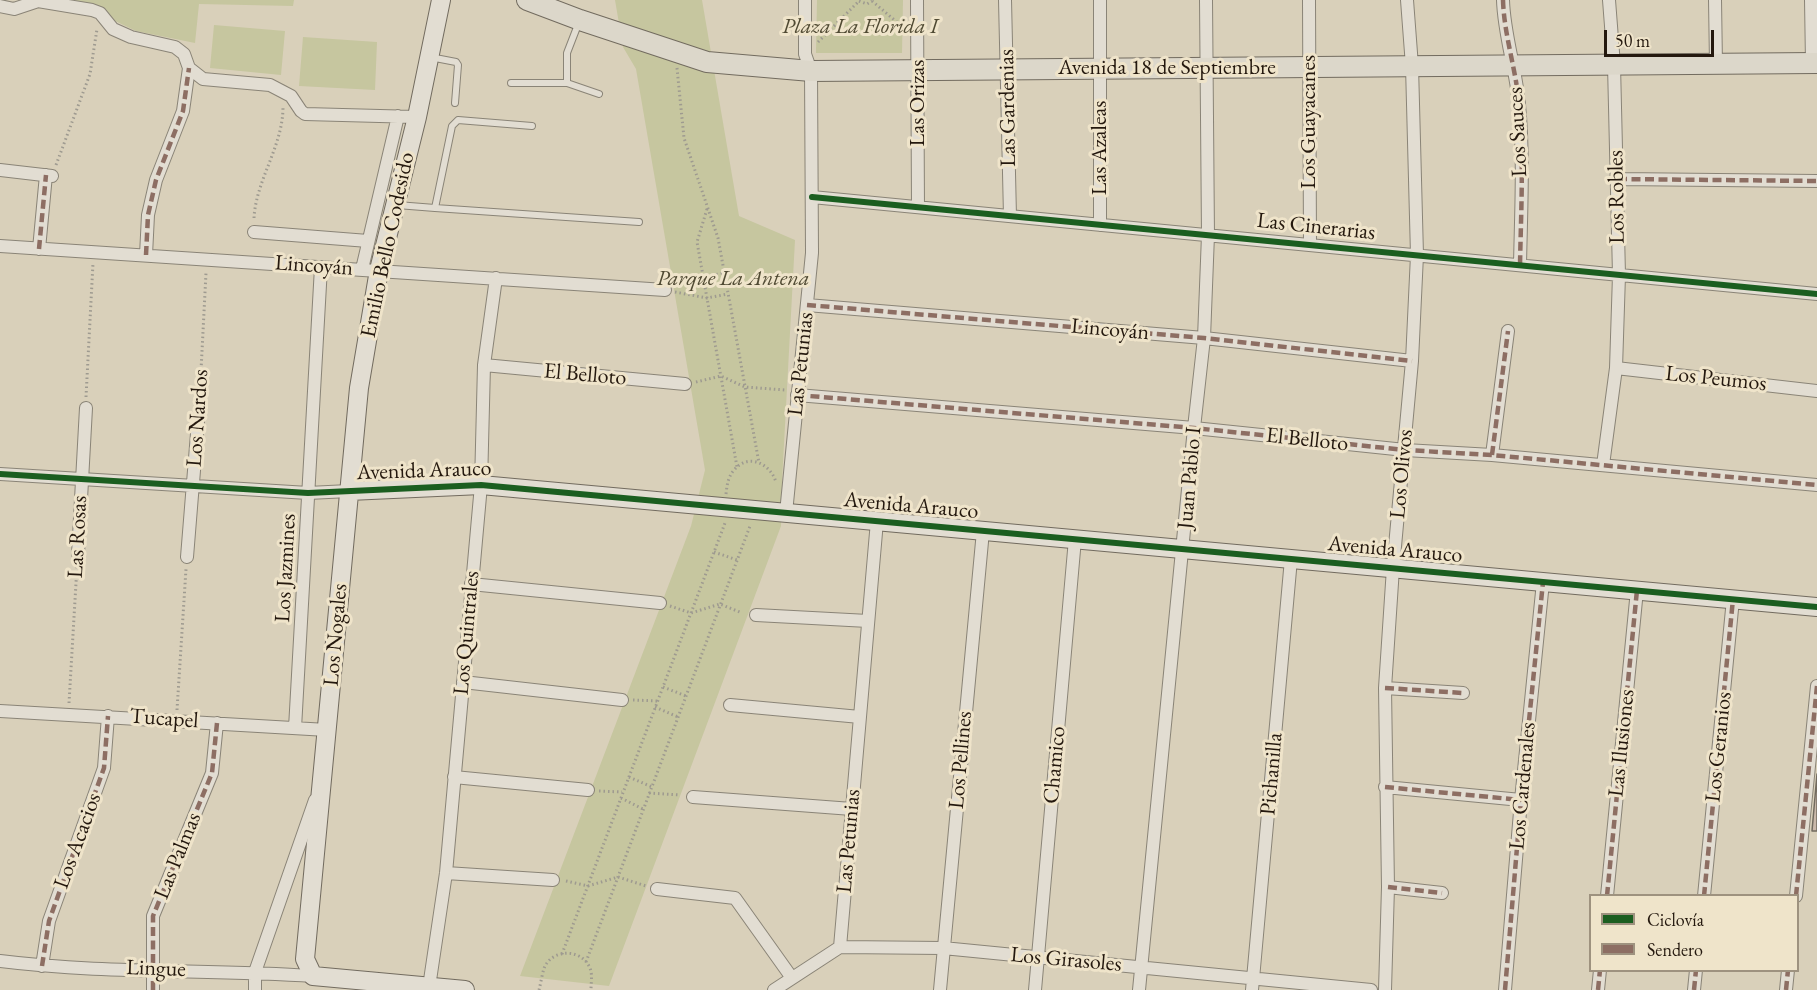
<!DOCTYPE html>
<html>
<head>
<meta charset="utf-8">
<style>
  body { margin:0 }
  #map { position:relative; width:1817px; height:990px; overflow:hidden; background:#d9d0ba; font-family:"EB Garamond",serif }
  canvas { display:block }
  .legend { position:absolute; left:1589px; top:894px; width:210px; height:78px; box-sizing:border-box; background:#efe4ca; border:2px solid #9e927f; margin:0; padding:8px 10px; list-style:none; font-size:18px; color:#24180e }
  .legend li { display:flex; align-items:center; gap:12px; height:30px }
  .legend b { width:30px; border:2px solid #9e927f }
  .scale { position:absolute; left:1604px; top:30px; width:110px; height:27px; box-sizing:border-box; border:3px solid #24180e; border-top:0; padding-left:8px; font-size:18px; line-height:21px; white-space:nowrap; color:#24180e; -webkit-text-stroke:4px #efe4ca; paint-order:stroke }
</style>
</head>
<body>
<div id="map">
<canvas width="1817" height="990"></canvas>
<ul class="legend">
<li><b style="height:8px;background:#1b5e20"></b>Ciclovía</li>
<li><b style="height:8px;background:#8d6e63"></b>Sendero</li>
</ul>
<div class="scale">50 m</div>
</div>
<script>
const ctx = document.querySelector('canvas').getContext('2d');
ctx.lineJoin = 'round';
function fill(path, color) {
  ctx.fillStyle = color;
  ctx.fill(path, 'evenodd');
}
function stroke(path, color, width, dash) {
  ctx.strokeStyle = color;
  ctx.lineWidth = width;
  ctx.lineCap = dash ? 'butt' : 'round';
  ctx.setLineDash(dash || []);
  ctx.stroke(path);
}
function drawText(font, color, halo, rows, align = 'center') {
  ctx.font = font + ' "EB Garamond",serif';
  ctx.lineWidth = 6;
  ctx.setLineDash([]);
  ctx.textBaseline = 'middle';
  ctx.strokeStyle = halo;
  ctx.fillStyle = color;
  for (const [text, x, y, turn = 0] of rows) {
    ctx.save();
    ctx.translate(x, y);
    ctx.rotate((+turn || 0) * Math.PI / 180);
    ctx.textAlign = isNaN(turn) ? turn : align;
    if (halo) ctx.strokeText(text, 0, 0);
    ctx.fillText(text, 0, 0);
    ctx.restore();
  }
}
fill(new Path2D(`
  M59 0H294L293 6 199 4 195 43 136 31 111 19Z
  M615 0H702L739 216 795 240 782 481 781 526 609 986 520 976 691 526 705 470 636 69 623 47Z
  M817 0H903L902 53H816Z
  M214 25 285 31 281 75 210 68Z
  M303 37 377 42 375 90 299 86Z`), '#c6c69f');
const building = new Path2D(`
  M1817 774V831H1812Z`);
fill(building, '#cab9aa');
stroke(building, '#726b5f', 1.5);
const lane = new Path2D(`
  M430 57 456 62 458 65 455 103
  M511 83H567V53L579 22
  M567 83 599 94
  M532 126 458 120 452 126 435 208 639 222
  M397 205 435 208`);
const street = new Path2D(`
  M917 0 918 207
  M1005 0 1010 216
  M1309 0 1310 245
  M1503 0C1504 35 1516 69 1519 104 1524 157 1521 212 1520 265
  M1715 0 1716 64
  M1811 0 1812 63
  M0 6 14 9 38 1 92 10 100 13 113 29 131 37 175 47 184 54 189 68 203 79 270 85 291 96 301 111 305 114 417 117
  M0 170 52 176
  M1618 179 1817 181
  M812 197 1817 294
  M1100 225V0
  M254 232 368 241
  M0 246 665 290
  M39 249 46 175
  M146 255 148 215 156 180 183 111 189 68
  M362 269 398 116
  M807 305 1204 338 1412 361
  M484 365 685 384
  M1616 368 1817 391
  M797 395 1194 428 1405 450 1492 455 1817 485
  M1492 455 1508 331
  M1603 465 1616 368 1619 275 1614 65 1609 0
  M0 474 308 493 349 491
  M786 513 812 253 811 71 805 54V0
  M78 554 86 408
  M187 557 198 421
  M471 584 660 603
  M756 615 868 621
  M463 682 622 700
  M1385 688 1463 693
  M730 705 860 717
  M0 711 327 730
  M295 728 321 267
  M454 777 588 790
  M1385 787 1521 800
  M693 797 852 809
  M446 873 553 880
  M1388 887 1442 893
  M657 889 735 898 792 978
  M1607 896 1637 590
  M1704 896 1733 599
  M1796 896 1817 686
  M840 947 877 521
  M0 961C103 974 209 969 313 976
  M42 966 49 921 104 768 108 716
  M429 987 446 873 481 485 484 365 496 278
  M153 990V916L212 773 217 723
  M255 990V972L315 800
  M774 990 840 947 943 948 1371 990
  M940 990 983 531
  M1035 990 1075 539
  M1139 990 1194 428 1204 338 1208 235 1206 0
  M1252 990 1291 559
  M1385 990 1388 887 1385 688 1393 568 1412 361 1417 255 1412 66 1407 0
  M1505 990 1521 800 1543 582
  M1598 990 1600 970
  M1694 990 1696 970
  M1786 990 1788 970`);
const secondary = new Path2D(`
  M441 0 417 117 379 270 359 388 305 959 313 976 465 990
  M349 491 481 485 1817 607`);
const primary = new Path2D(`
  M527 0 580 20 707 62 811 71 1817 63`);
stroke(lane, '#8a8477', 8);
stroke(street, '#8a8477', 14);
stroke(secondary, '#726b5f', 20);
stroke(primary, '#726b5f', 22);
stroke(new Path2D(`
  M859 1 867 4 872 1
  M872 1 905 29
  M818 42 859 1
  M677 68 684 138 718 238 759 463
  M56 165 90 74 97 29
  M707 209 697 242 737 467
  M254 218C256 180 283 146 283 107
  M703 277 725 273
  M675 292 707 298 728 294
  M696 382 721 376 745 387 785 390
  M86 397 93 263
  M199 410 206 273
  M726 494C727 485 728 477 734 470 748 453 770 463 776 482
  M714 552 737 560
  M670 606 691 613 720 604 742 613
  M663 687 686 696
  M633 700 658 701
  M69 703 77 566
  M655 707 678 717
  M177 710 186 569
  M629 777 652 787
  M599 791 622 792
  M649 793 680 795
  M621 798 643 809
  M566 881 588 886 618 877 646 886
  M562 954 725 523
  M586 962 750 526
  M539 990C541 983 542 973 545 966 554 949 580 949 589 966 593 973 591 982 591 990`), '#9e9a90', 3, [1.5, 3]);
stroke(lane, '#e2ddd2', 6);
stroke(street, '#e2ddd2', 12);
stroke(secondary, '#e2ddd2', 18);
stroke(primary, '#dcd7ca', 20);
stroke(new Path2D(`
  M1503 0C1504 35 1516 69 1519 104 1524 157 1521 212 1520 265
  M1618 179 1817 181
  M39 249 46 175
  M146 255 148 215 156 180 183 111 189 68
  M807 305 1204 338 1412 361
  M797 395 1194 428 1405 450 1492 455 1817 485
  M1492 455 1508 331
  M1385 688 1463 693
  M1385 787 1521 800
  M1388 887 1442 893
  M1607 896 1637 590
  M1704 896 1733 599
  M1796 896 1817 686
  M42 966 49 921 104 768 108 716
  M153 990V916L212 773 217 723
  M1505 990 1521 800 1543 582
  M1598 990 1600 970
  M1694 990 1696 970
  M1786 990 1788 970`), '#8d6e63', 4.5, [9, 4.5]);
stroke(new Path2D(`
  M812 197 1817 294
  M0 474 308 493 481 485 1817 607`), '#1b5e20', 6);
drawText('italic 22px', '#504a33', '#efe4ca', [
  ["Plaza La Florida I",860,27],
  ["Parque La Antena",733,279]
]);
drawText('22px', '#24180e', '#efe4ca', [
  ["Avenida 18 de Septiembre",1167,68],
  ["Las Orizas",918,103,-90],
  ["Las Gardenias",1008,108,-91],
  ["Los Guayacanes",1309,122,-90],
  ["Los Sauces",1518,132,-93],
  ["Las Azaleas",1100,148,-90],
  ["Los Robles",1617,197,-91],
  ["Las Cinerarias",1316,227,6],
  ["Emilio Bello Codesido",388,245,-78],
  ["Lincoyán",314,266,4],
  ["Lincoyán",1110,330,5],
  ["Las Petunias",801,364,-84],
  ["El Belloto",585,375,5],
  ["Los Peumos",1716,379,6],
  ["Los Nardos",198,418,-86],
  ["El Belloto",1307,440,6],
  ["Avenida Arauco",424,471,-2],
  ["Los Olivos",1402,474,-85],
  ["Juan Pablo I",1190,478,-85],
  ["Avenida Arauco",911,506,5],
  ["Las Rosas",78,537,-87],
  ["Avenida Arauco",1395,550,5],
  ["Los Jazmines",286,568,-87],
  ["Los Quintrales",467,633,-85],
  ["Los Nogales",336,635,-85],
  ["Tucapel",164,719,4],
  ["Las Ilusiones",1622,743,-84],
  ["Los Geranios",1719,747,-84],
  ["Los Pellines",961,760,-85],
  ["Chamico",1055,765,-85],
  ["Pichanilla",1272,774,-85],
  ["Los Cardenales",1523,786,-85],
  ["Los Acacios",78,841,-70],
  ["Las Petunias",849,841,-85],
  ["Las Palmas",178,856,-68],
  ["Los Girasoles",1066,960,5],
  ["Lingue",156,969,2]
]);
</script>
</body>
</html>
